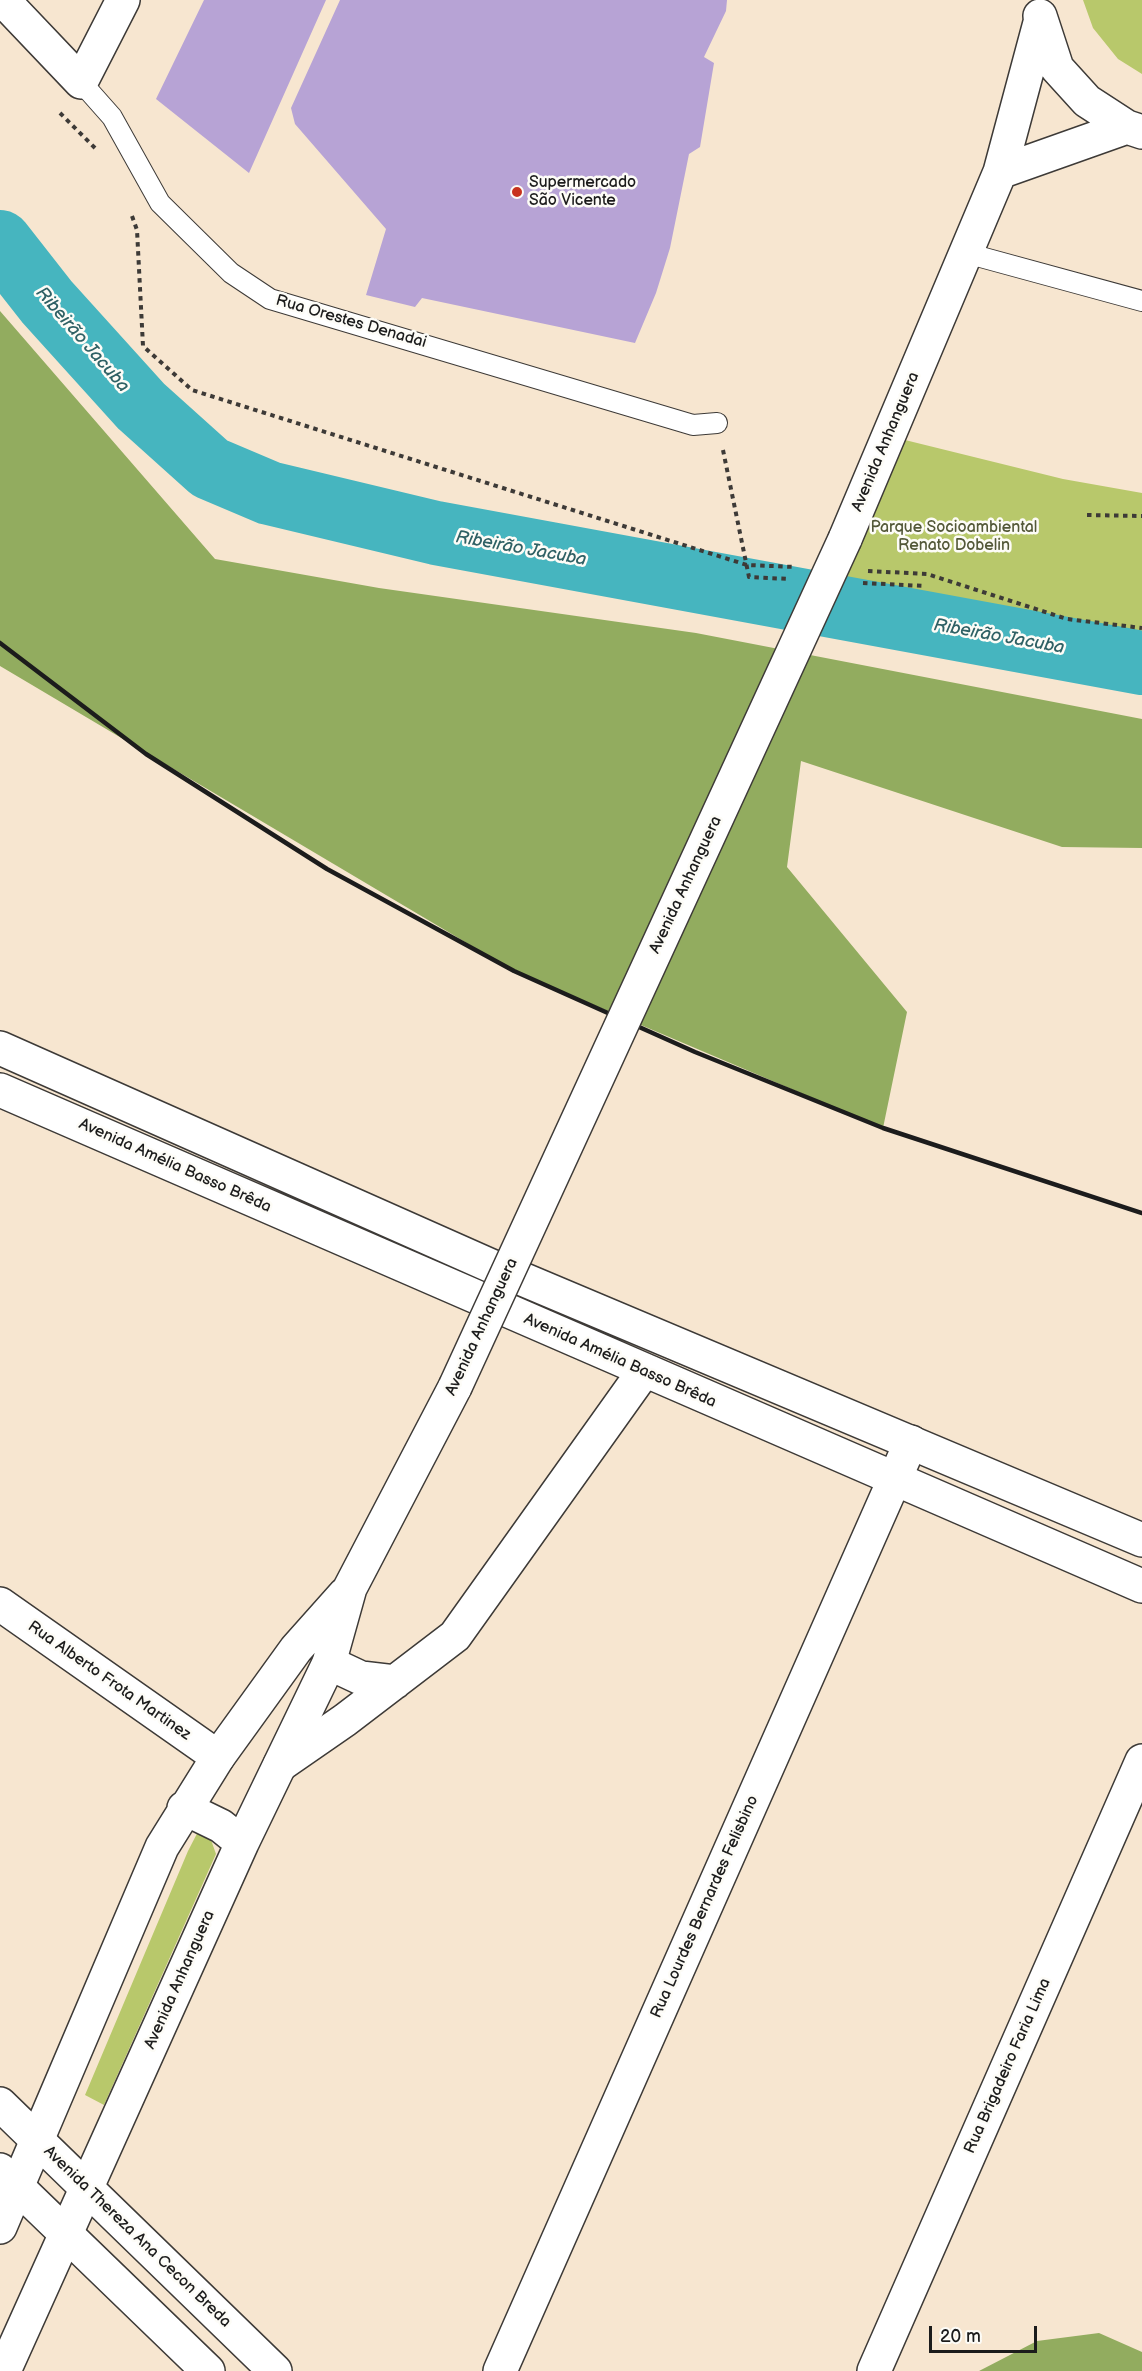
<!DOCTYPE html>
<html>
<head>
<meta charset="utf-8">
<style>
  body { margin:0 }
  #map { position:relative; width:1142px; height:2371px; overflow:hidden; background:#f7e6d0; font-family:"Balsamiq Sans",sans-serif }
  canvas { display:block }
  .scale { position:absolute; left:929px; top:2326px; width:108px; height:27px; box-sizing:border-box; border:3px solid #1c1c1c; border-top:0; padding-left:8px; font-size:18px; line-height:21px; white-space:nowrap; color:#1c1c1c; -webkit-text-stroke:4px #fdfcf7; paint-order:stroke }
</style>
</head>
<body>
<div id="map">
<canvas width="1142" height="2371"></canvas>
<div class="scale">20 m</div>
</div>
<script>
const ctx = document.querySelector('canvas').getContext('2d');
ctx.lineJoin = 'round';
function fillPath(path, color) {
  ctx.fillStyle = color;
  ctx.fill(path, 'evenodd');
}
function shape(rows) {
  const path = new Path2D();
  for (const r of rows) {
    path.moveTo(r[0], r[1]);
    for (let i = 2; i < r.length; i += 2) path.lineTo(r[i], r[i + 1]);
  }
  return path;
}
function stroke(path, color, width, dash) {
  ctx.strokeStyle = color;
  ctx.lineWidth = width;
  ctx.lineCap = dash ? 'butt' : 'round';
  ctx.setLineDash(dash || []);
  ctx.stroke(path);
}
function drawText(font, color, halo, rows, align = 'center') {
  ctx.font = font + ' "Balsamiq Sans",sans-serif';
  ctx.lineWidth = 5;
  ctx.setLineDash([]);
  ctx.textBaseline = 'middle';
  ctx.strokeStyle = halo;
  ctx.fillStyle = color;
  for (const [text, x, y, turn = 0] of rows) {
    ctx.save();
    ctx.translate(x, y);
    ctx.rotate((+turn || 0) * Math.PI / 180);
    ctx.textAlign = isNaN(turn) ? turn : align;
    if (halo) ctx.strokeText(text, 0, 0);
    ctx.fillText(text, 0, 0);
    ctx.restore();
  }
}
fillPath(shape([
  [1083,0,1142,0,1142,74,1118,59,1093,28],
  [905,440,1063,479,1142,493,1142,657,837,597],
  [204,1820,216,1854,104,2105,85,2095,188,1851]
]), '#b8c86b');
fillPath(shape([
  [0,311,215,559,379,588,696,633,1142,719,1142,848,1062,847,801,761,787,867,907,1012,883,1128,514,971,0,666],
  [1099,2333,1142,2352,1142,2371,979,2371,1037,2341]
]), '#92ac5f');
stroke(shape([
  [0,242,47,302,141,406,210,468,269,493,436,533,1142,663]
]), '#46b5bf', 64);
fillPath(shape([
  [204,0,326,0,249,173,156,99],
  [340,0,727,0,726,11,704,57,714,63,700,147,689,154,670,248,656,293,635,343,422,298,415,307,366,295,386,229,295,124,291,108]
]), '#b7a3d5');
const service = shape([
  [81,82,112,117,160,203,231,273,270,299,693,425,717,423],
  [966,253,1142,301]
]);
const minor = shape([
  [3,0,81,82,123,0],
  [0,1604,218,1757],
  [500,2371,911,1442],
  [874,2371,1142,1761]
]);
const tertiary = shape([
  [0,1048,489,1265,1142,1540],
  [0,1090,1142,1586],
  [329,1663,361,1678,395,1682],
  [280,1765,345,1720,455,1636,644,1371]
]);
const secondary = shape([
  [0,2104,275,2371],
  [0,2170,208,2371]
]);
const primary = shape([
  [1040,16,1057,68,1087,101,1127,127,1142,132],
  [1000,172,1127,127],
  [845,539,1000,172,1041,19],
  [184,1808,221,1826,242,1843],
  [0,2227,162,1847,218,1757,296,1649,345,1594],
  [4,2371,242,1843,329,1663,350,1588,455,1387]
]);
stroke(service, '#3d3a37', 22);
stroke(minor, '#3d3a37', 36);
stroke(tertiary, '#3d3a37', 36);
stroke(secondary, '#3d3a37', 36);
stroke(primary, '#3d3a37', 36);
stroke(shape([
  [60,113,95,148],
  [132,216,137,230,143,346,192,390,747,565,795,567],
  [723,450,749,577,789,579],
  [1087,515,1142,516],
  [868,571,927,574,1067,619,1142,628],
  [863,583,925,586]
]), '#3d3a37', 4, [4.5, 4.5]);
stroke(service, '#fff', 20);
stroke(minor, '#fff', 33);
stroke(tertiary, '#fff', 33);
stroke(secondary, '#fff', 33);
stroke(primary, '#fff', 33);
stroke(shape([
  [0,643,146,754,327,869,514,971,695,1052,883,1128,1142,1213]
]), '#1c1c1c', 4.5);
const primaryBridge = shape([
  [455,1387,845,539]
]);
stroke(primaryBridge, '#3d3a37', 36, []);
stroke(primaryBridge, '#fff', 33);
for (const [x, y, r, color] of [
  [517,192,6,"#c8321e"]
]) {
  const dot = new Path2D();
  dot.arc(x, y, r, 0, 2 * Math.PI);
  ctx.fillStyle = color;
  ctx.fill(dot);
  stroke(dot, '#fdfcf7', 2);
}
drawText('16px', '#1c1c1c', '#fdfcf7', [
  ["Supermercado",529,183],
  ["São Vicente",529,201]
], 'left');
drawText('16px', '#1c1c1c', '#fdfcf7', [
  ["Rua Orestes Denadai",351,322,16],
  ["Avenida Anhanguera",886,442,-67],
  ["Avenida Anhanguera",686,885,-65],
  ["Avenida Amélia Basso Brêda",175,1166,24],
  ["Avenida Anhanguera",482,1327,-65],
  ["Avenida Amélia Basso Brêda",620,1361,24],
  ["Rua Alberto Frota Martinez",109,1681,35],
  ["Rua Lourdes Bernardes Felisbino",705,1907,-66],
  ["Avenida Anhanguera",180,1980,-66],
  ["Rua Brigadeiro Faria Lima",1008,2066,-66],
  ["Avenida Thereza Ana Cecon Breda",137,2237,44]
]);
drawText('16px', '#535838', '#fdfcf7', [
  ["Parque Socioambiental",954,528],
  ["Renato Dobelin",954,546]
]);
drawText('italic 18px', '#2f6165', '#fdfcf7', [
  ["Ribeirão Jacuba",82,340,49],
  ["Ribeirão Jacuba",521,549,10],
  ["Ribeirão Jacuba",999,637,10]
]);
</script>
</body>
</html>
